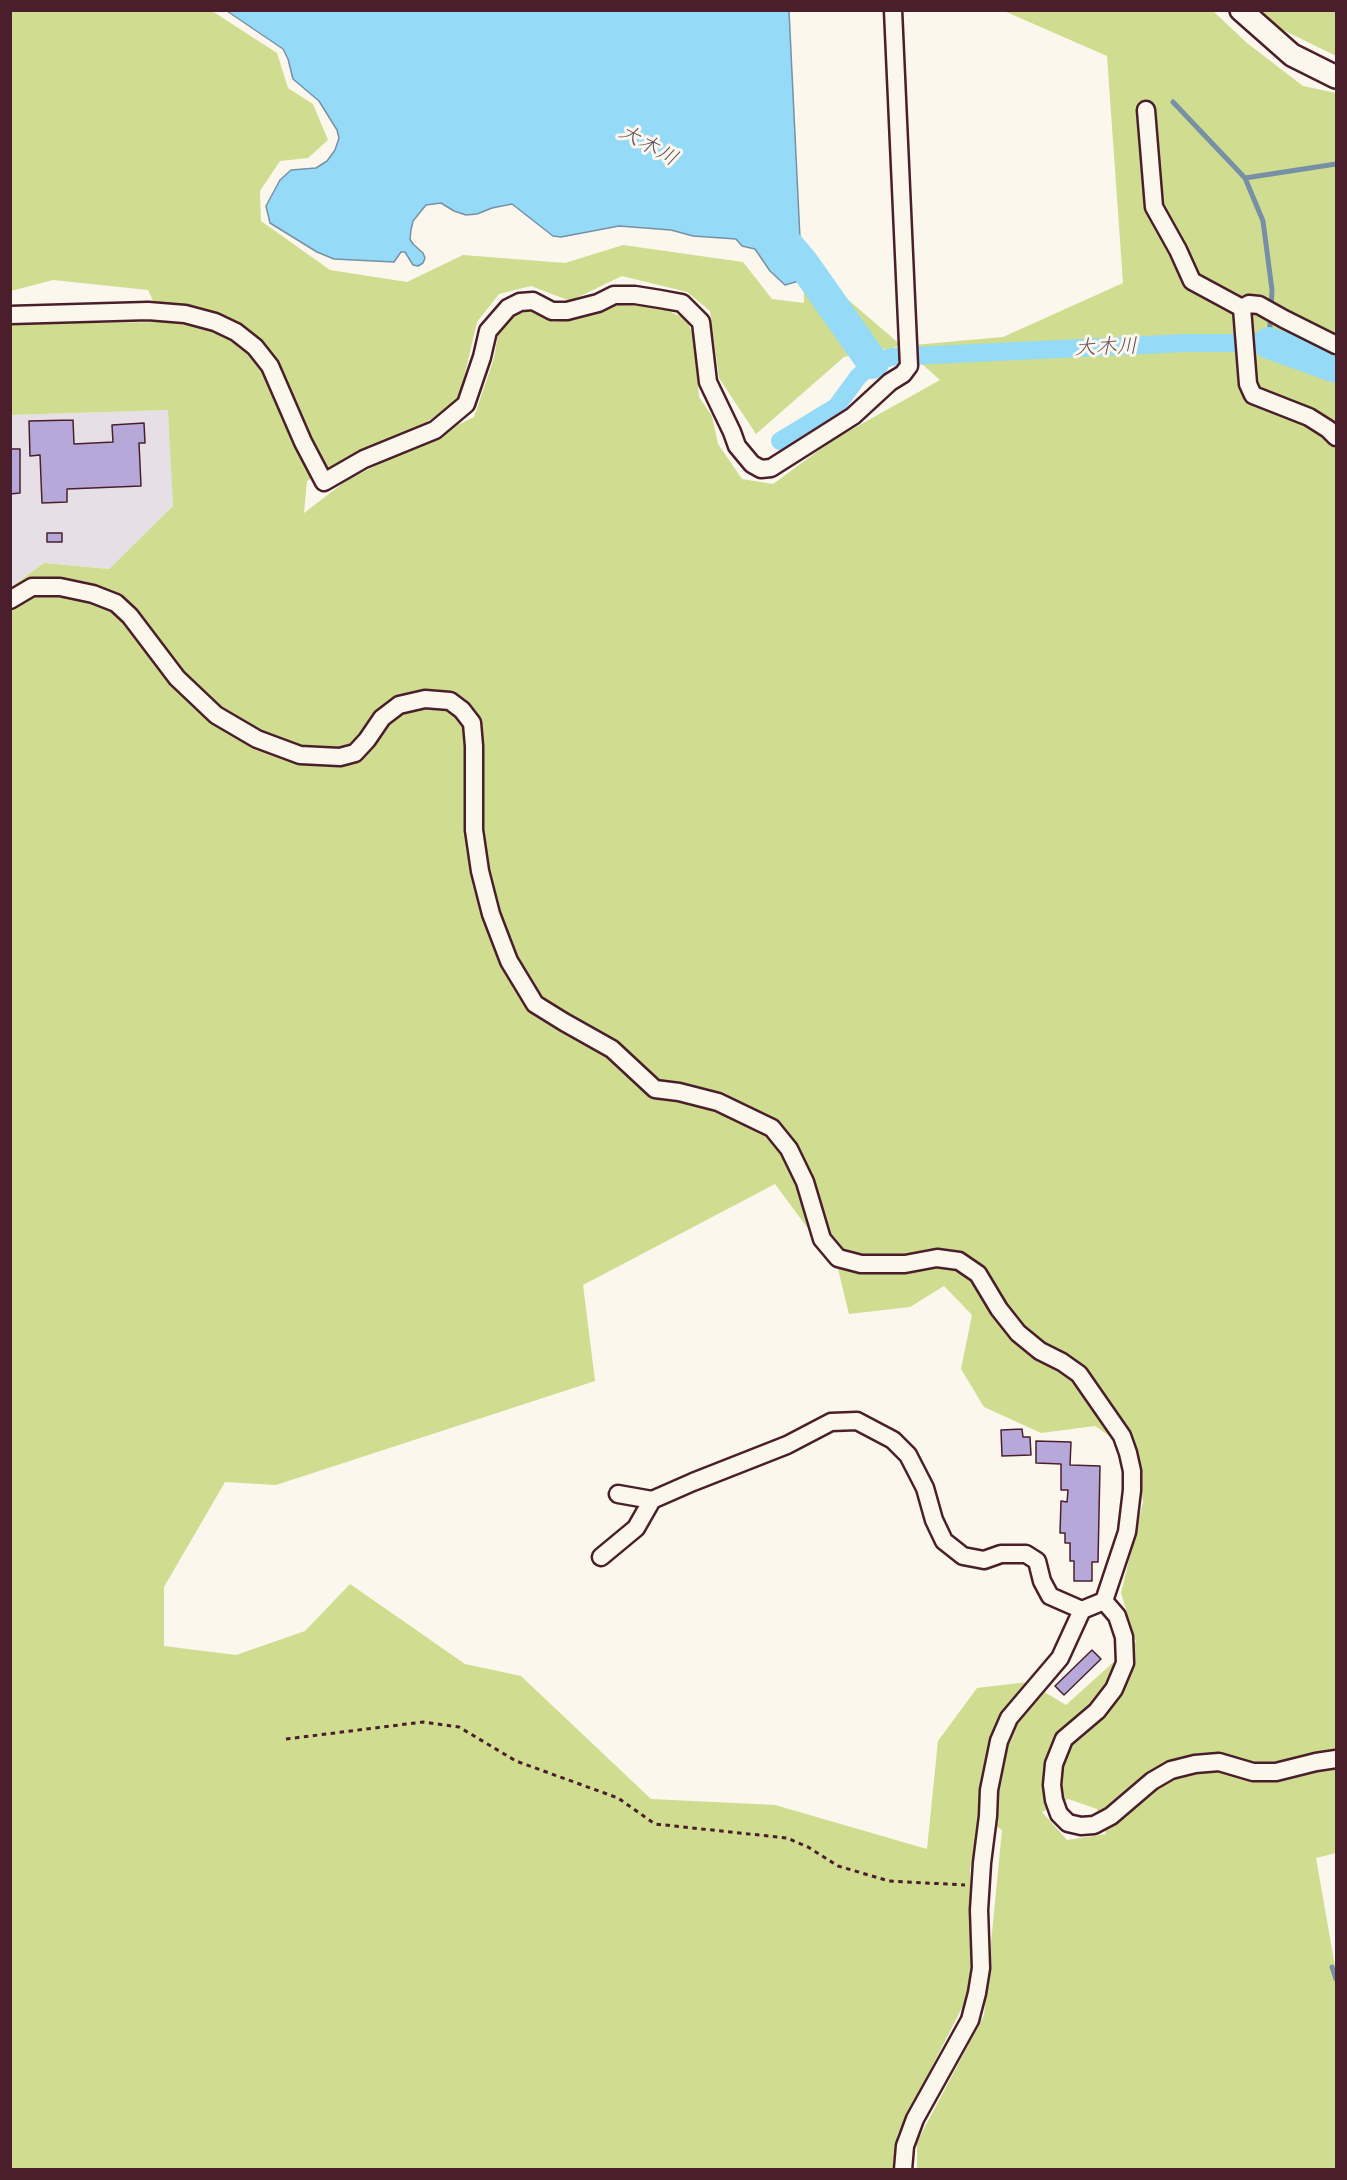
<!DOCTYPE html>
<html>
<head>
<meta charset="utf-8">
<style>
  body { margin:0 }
  #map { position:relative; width:1347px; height:2180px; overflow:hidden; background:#fbf7ec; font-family:Sriracha,sans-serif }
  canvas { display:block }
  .frame { position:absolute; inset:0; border:12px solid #4a1f2b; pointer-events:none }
</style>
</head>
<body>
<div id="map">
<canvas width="1347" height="2180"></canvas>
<div class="frame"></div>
</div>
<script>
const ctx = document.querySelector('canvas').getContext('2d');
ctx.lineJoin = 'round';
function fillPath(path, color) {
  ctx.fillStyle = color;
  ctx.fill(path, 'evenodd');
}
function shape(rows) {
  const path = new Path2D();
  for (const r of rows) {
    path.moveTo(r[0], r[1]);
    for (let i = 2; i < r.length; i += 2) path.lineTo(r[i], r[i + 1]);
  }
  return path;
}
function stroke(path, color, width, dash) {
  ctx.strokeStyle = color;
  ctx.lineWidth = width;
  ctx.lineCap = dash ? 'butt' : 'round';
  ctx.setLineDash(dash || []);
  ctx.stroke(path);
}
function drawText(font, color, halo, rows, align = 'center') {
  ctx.font = font + ' Sriracha,"Klee One",sans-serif';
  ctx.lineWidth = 6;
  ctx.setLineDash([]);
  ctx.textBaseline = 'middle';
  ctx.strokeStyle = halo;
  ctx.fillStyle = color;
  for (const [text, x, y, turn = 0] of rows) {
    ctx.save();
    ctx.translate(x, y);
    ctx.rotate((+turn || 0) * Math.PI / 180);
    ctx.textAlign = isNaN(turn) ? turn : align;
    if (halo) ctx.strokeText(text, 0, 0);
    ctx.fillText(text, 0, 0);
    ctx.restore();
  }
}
fillPath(shape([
  [169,410,173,506,109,569,44,563,11,587,10,415]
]), '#e6dfe6');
fillPath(shape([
  [10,11,212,11,277,53,288,88,313,104,328,140,308,158,280,161,260,191,261,221,330,270,407,282,463,255,565,263,623,245,743,262,772,299,804,303,803,261,902,346,1003,337,1123,283,1107,56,1004,11,1213,11,1247,43,1303,86,1336,93,1336,1853,1316,1858,1336,1972,1336,2169,917,2169,917,2142,984,2015,1002,1830,982,1818,970,1869,973,1953,968,1996,897,2135,898,2169,11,2169,11,587,44,563,109,569,173,506,168,410,11,415,11,324,163,322,148,290,53,280,11,291],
  [622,276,687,292,710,311,719,378,756,434,844,357,902,346,940,380,833,440,773,484,742,479,718,444,712,416,699,397,694,339,687,319,659,307,617,305,579,319,553,322,530,310,514,315,498,335,494,358,474,417,347,480,304,513,307,481,350,456,423,425,459,399,477,322,499,294,531,286,570,301],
  [775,1184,838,1269,849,1314,910,1307,944,1286,972,1315,961,1369,984,1407,1041,1433,1095,1426,1136,1454,1143,1502,1121,1593,1136,1642,1066,1705,1028,1682,977,1688,938,1741,927,1849,775,1805,651,1799,521,1676,465,1664,350,1584,305,1631,236,1655,164,1646,164,1587,225,1482,276,1485,595,1381,583,1285],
  [1068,1799,1097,1809,1106,1834,1067,1840,1042,1812],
  [1262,11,1336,11,1336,56,1277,27]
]), '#d0dc90');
const water = shape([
  [227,11,789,11,802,280,785,285,770,271,755,249,742,246,736,239,693,236,671,230,619,226,561,237,553,236,512,204,492,208,477,214,466,215,454,211,441,203,426,205,413,221,411,230,410,239,413,244,423,253,425,258,423,263,418,266,413,265,405,252,401,252,394,262,334,259,317,252,270,223,266,206,280,180,291,170,316,168,327,161,335,150,339,138,337,130,319,101,293,79,288,59,283,49,227,11]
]);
fillPath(water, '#95dbf7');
stroke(water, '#7790a5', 1.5);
stroke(shape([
  [1173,102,1245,178,1263,221,1272,290,1269,343],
  [1245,178,1336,164],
  [1332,1967,1336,1979]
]), '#7790a5', 5);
stroke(shape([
  [780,441,836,407,858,377,873,363,891,357,1186,343,1269,343]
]), '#95dbf7', 18);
stroke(shape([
  [774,229,802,262,873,363],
  [1269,343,1336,367]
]), '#95dbf7', 32);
const building = shape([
  [73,420,74,444,113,442,112,425,144,423,145,443,139,443,141,486,67,489,67,502,42,503,40,455,30,456,29,421,73,420],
  [10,449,20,449,20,493,10,494,10,449],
  [47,533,62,533,62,542,47,542,47,533],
  [1022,1429,1023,1437,1030,1437,1031,1455,1002,1456,1001,1430,1022,1429],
  [1036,1441,1071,1442,1070,1465,1100,1466,1098,1562,1092,1562,1092,1581,1074,1581,1074,1561,1070,1561,1070,1543,1065,1543,1065,1533,1060,1533,1061,1501,1067,1502,1068,1490,1061,1490,1061,1464,1036,1463,1036,1441],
  [1092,1650,1101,1659,1064,1695,1055,1686,1092,1650]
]);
fillPath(building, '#b6a8d9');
stroke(building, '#4a1f2b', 1.5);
const minor = shape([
  [1146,110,1154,207,1178,250,1192,281,1242,308],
  [10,315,148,311,185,314,215,322,236,332,255,347,270,366,303,442,324,482,364,459,435,430,466,404,482,357,488,331,508,308,520,302,533,301,552,311,567,311,598,303,614,295,635,295,660,299,682,303,701,322,708,382,732,432,737,446,752,464,761,469,771,468,853,416,890,382,903,374,909,366,893,10],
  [1336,345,1284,319,1259,305,1249,304,1242,308,1248,384,1253,395,1309,417,1328,429,1336,437],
  [10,600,32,587,60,587,93,594,116,603,130,616,177,678,216,715,257,739,300,755,340,757,355,753,367,740,382,718,399,705,425,699,450,701,462,710,472,723,474,746,474,830,480,871,491,914,509,961,535,1004,564,1022,612,1049,655,1089,679,1092,718,1102,772,1128,789,1149,805,1182,822,1239,838,1258,861,1264,905,1264,937,1258,959,1261,978,1274,999,1309,1018,1333,1040,1351,1062,1362,1079,1374,1122,1436,1128,1453,1132,1471,1132,1490,1127,1532,1104,1601,1082,1610,1060,1658,1009,1718,999,1741,989,1790,988,1816,982,1863,979,1910,981,1968,977,1993,970,2020,915,2119,905,2146,903,2170],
  [618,1494,652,1500],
  [601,1557,636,1528,652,1500,693,1482,787,1445,831,1422,857,1421,893,1440,908,1455,925,1488,934,1520,944,1541,963,1556,984,1560,1001,1554,1026,1554,1037,1561,1042,1581,1050,1596,1082,1610],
  [1104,1601,1117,1616,1124,1637,1125,1663,1114,1689,1097,1711,1064,1739,1054,1764,1052,1785,1054,1800,1059,1814,1068,1823,1081,1826,1094,1825,1111,1816,1152,1781,1171,1770,1195,1764,1219,1762,1253,1772,1276,1772,1316,1762,1336,1759]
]);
const major = shape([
  [1241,10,1292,55,1336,77]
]);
stroke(minor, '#4a1f2b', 21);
stroke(major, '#4a1f2b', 26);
stroke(shape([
  [286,1739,423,1722,459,1727,516,1761,618,1798,655,1824,787,1838,808,1847,838,1866,889,1881,965,1885]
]), '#4a1f2b', 3, [4.5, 4.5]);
stroke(minor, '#fbf7ec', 16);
stroke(major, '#fbf7ec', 21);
drawText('italic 21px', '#5d4e5e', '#fbf7ec', [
  ["大木川",648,146,29],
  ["大木川",1106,348,-2]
]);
</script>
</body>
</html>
